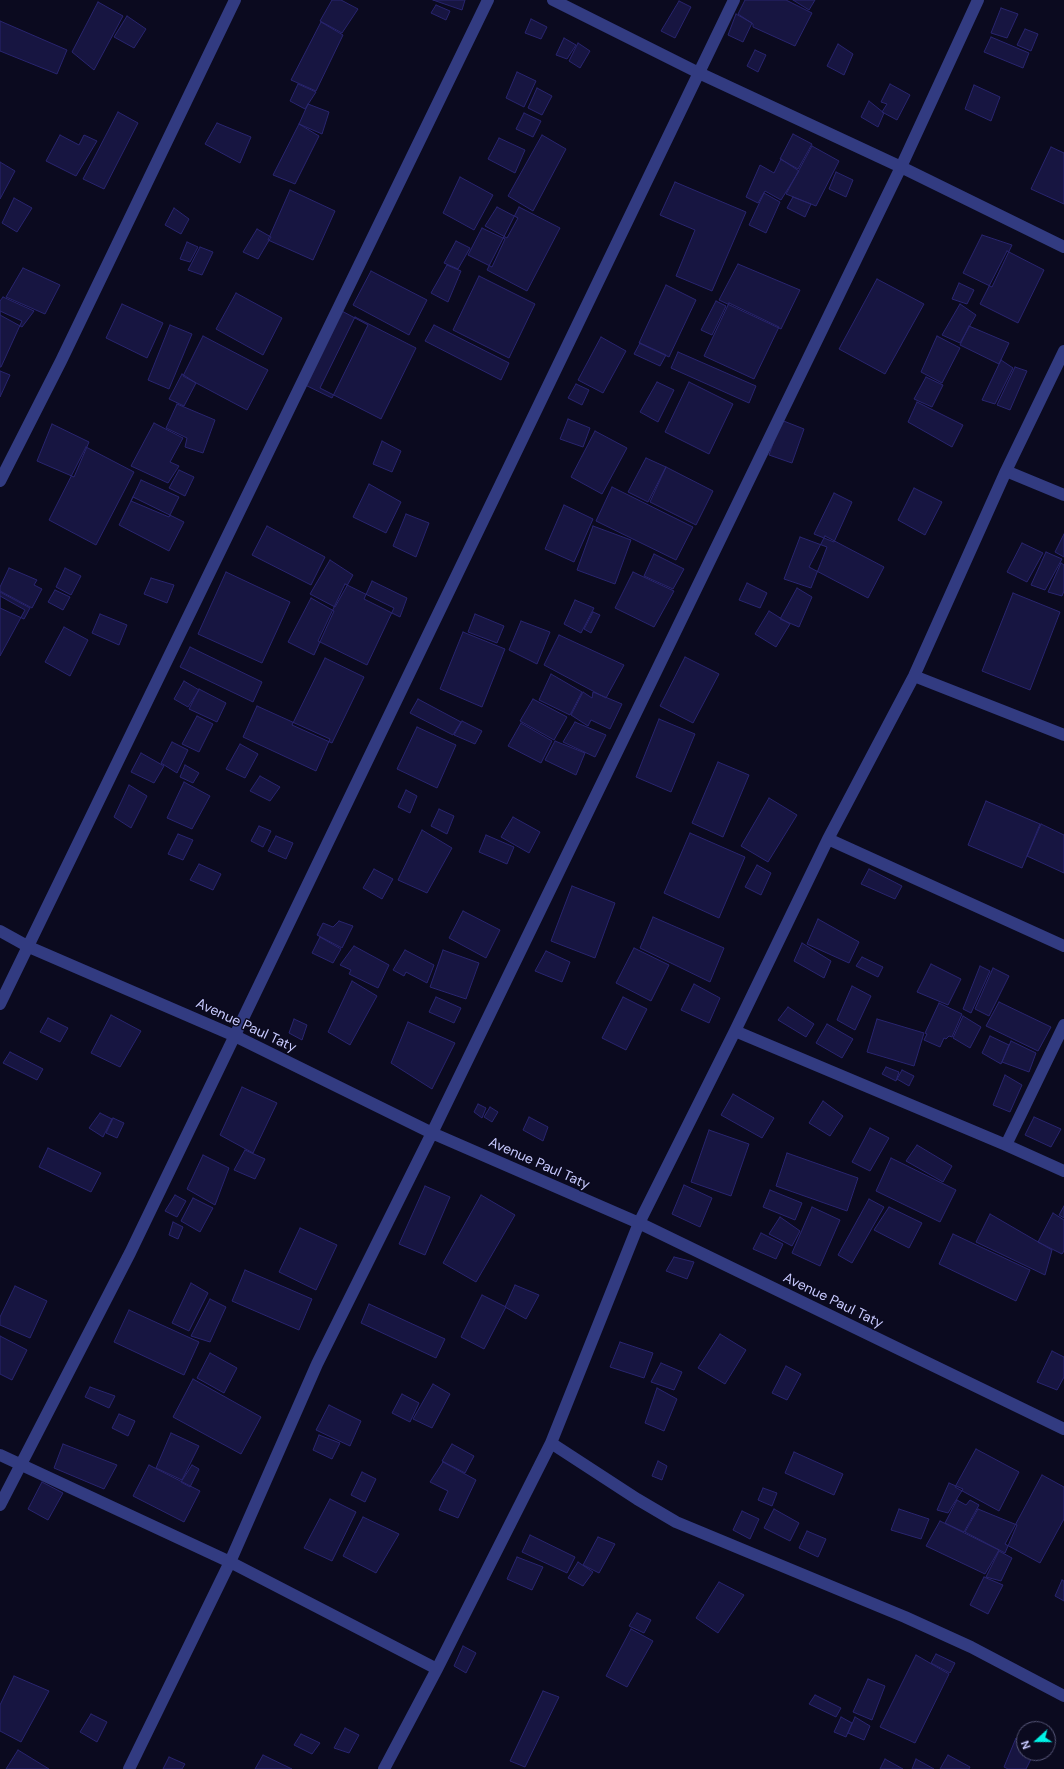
<!DOCTYPE html>
<html>
<head>
<meta charset="utf-8">
<style>
  body { margin:0 }
  #map { position:relative; width:1064px; height:1769px; overflow:hidden; background:#0b0a1f; font-family:"DM Sans",sans-serif }
  canvas { display:block }
  .north { position:absolute; left:1016px; top:1721px; width:40px; height:40px; box-sizing:border-box; background:#0b0a1f; border:1px solid #575779; border-radius:50%; rotate:249deg; font-size:11px; font-weight:700; line-height:16px; text-align:center; color:#c8caff }
  .north::after { content:''; display:block; margin:auto; width:14px; height:18px; background:#00f3e7; clip-path:polygon(50% 0,100% 100%,50% 72%,0 100%) }
</style>
</head>
<body>
<div id="map">
<canvas width="1064" height="1769"></canvas>
<div class="north">N</div>
</div>
<script>
const ctx = document.querySelector('canvas').getContext('2d');
ctx.lineJoin = 'round';
function fillPath(path, color) {
  ctx.fillStyle = color;
  ctx.fill(path, 'evenodd');
}
function shape(rows) {
  const path = new Path2D();
  for (const r of rows) {
    path.moveTo(r[0], r[1]);
    for (let i = 2; i < r.length; i += 2) path.lineTo(r[i], r[i + 1]);
  }
  return path;
}
function stroke(path, color, width, dash) {
  ctx.strokeStyle = color;
  ctx.lineWidth = width;
  ctx.lineCap = dash ? 'butt' : 'round';
  ctx.setLineDash(dash || []);
  ctx.stroke(path);
}
function drawText(font, color, halo, rows, align = 'center') {
  ctx.font = font + ' "DM Sans",sans-serif';
  ctx.lineWidth = 3;
  ctx.setLineDash([]);
  ctx.textBaseline = 'middle';
  ctx.strokeStyle = halo;
  ctx.fillStyle = color;
  for (const [text, x, y, turn = 0] of rows) {
    ctx.save();
    ctx.translate(x, y);
    ctx.rotate((+turn || 0) * Math.PI / 180);
    ctx.textAlign = isNaN(turn) ? turn : align;
    if (halo) ctx.strokeText(text, 0, 0);
    ctx.fillText(text, 0, 0);
    ctx.restore();
  }
}
const building = shape([
  [332,0,341,0,358,9,342,33,320,21,332,0],
  [433,0,465,0,462,10,433,0],
  [745,0,786,0,812,13,795,46,753,27,753,24,738,14,745,0],
  [793,0,815,0,809,10,793,0],
  [679,1,691,7,675,38,661,31,679,1],
  [98,2,123,16,94,70,72,52,98,2],
  [436,5,450,11,446,20,431,13,436,5],
  [1001,8,1018,14,1007,38,991,33,1001,8],
  [736,14,752,23,743,42,728,35,736,14],
  [127,16,146,29,134,48,114,37,127,16],
  [531,19,547,27,541,39,525,33,531,19],
  [0,21,67,50,57,74,0,51,0,21],
  [321,22,343,35,316,91,291,80,321,22],
  [1025,29,1038,34,1031,51,1017,45,1025,29],
  [991,37,1029,53,1023,68,984,52,991,37],
  [564,38,576,45,567,59,556,55,564,38],
  [578,43,590,51,580,68,569,61,578,43],
  [838,44,853,54,844,75,827,66,838,44],
  [755,50,766,55,758,72,747,66,755,50],
  [517,72,536,81,524,107,506,98,517,72],
  [298,84,316,92,305,109,290,101,298,84],
  [890,84,910,95,897,120,882,112,887,104,881,102,890,84],
  [974,85,1000,97,991,121,965,109,974,85],
  [537,88,552,96,542,115,528,108,537,88],
  [869,101,884,113,878,127,861,117,869,101],
  [308,104,329,112,322,134,299,124,308,104],
  [118,112,138,123,104,189,83,179,118,112],
  [524,113,541,121,533,137,516,129,524,113],
  [217,123,251,137,240,163,205,144,217,123],
  [299,124,319,136,295,184,273,175,299,124],
  [793,134,812,144,798,169,780,159,793,134],
  [60,135,79,145,84,135,97,141,76,176,46,161,60,135],
  [542,135,566,149,533,211,508,196,542,135],
  [499,138,525,150,515,173,488,159,499,138],
  [812,146,839,161,816,206,786,194,812,146],
  [1051,147,1064,153,1064,204,1031,189,1051,147],
  [781,159,799,171,781,200,765,191,758,203,746,197,760,165,774,173,781,159],
  [0,162,15,171,0,199,0,162],
  [836,172,853,180,846,197,829,189,836,172],
  [460,177,493,195,474,230,443,213,460,177],
  [675,182,746,212,712,291,676,276,695,230,660,215,675,182],
  [290,190,335,211,313,260,268,240,290,190],
  [764,193,780,202,766,233,749,225,764,193],
  [793,197,811,204,805,217,787,208,793,197],
  [14,198,32,208,17,232,2,223,14,198],
  [497,207,518,218,507,238,485,226,497,207],
  [519,207,560,228,527,291,487,270,519,207],
  [174,208,189,219,181,234,165,225,174,208],
  [482,228,505,239,492,267,468,255,482,228],
  [257,229,271,237,258,259,243,252,257,229],
  [982,235,1012,245,992,287,963,273,982,235],
  [456,241,470,248,458,269,444,263,456,241],
  [187,242,198,247,190,262,180,259,187,242],
  [200,247,213,252,202,275,188,270,200,247],
  [1007,251,1044,270,1018,323,980,304,1007,251],
  [738,264,800,290,781,329,719,300,738,264],
  [447,265,461,271,448,302,431,293,447,265],
  [23,268,60,285,45,314,6,297,23,268],
  [371,271,427,300,409,335,353,305,371,271],
  [479,276,535,304,509,358,453,330,479,276],
  [877,279,924,304,885,374,839,349,877,279],
  [959,283,974,290,967,304,952,299,959,283],
  [666,285,696,300,669,357,639,343,666,285],
  [236,293,282,318,263,355,216,329,236,293],
  [3,297,34,311,22,327,0,315,0,301,3,297],
  [716,301,726,306,712,335,701,330,716,301],
  [729,303,779,327,754,379,704,356,729,303],
  [122,304,163,323,147,358,106,338,122,304],
  [960,304,976,315,960,343,942,335,960,304],
  [340,310,368,325,332,398,301,383,340,310],
  [0,311,22,321,1,367,0,367,0,311],
  [355,317,416,348,381,419,320,388,355,317],
  [170,325,192,334,169,389,148,380,170,325],
  [434,325,509,363,501,380,425,341,434,325],
  [969,326,1009,343,999,364,960,345,969,326],
  [203,336,268,370,247,410,183,376,203,336],
  [937,336,960,348,942,383,921,372,937,336],
  [601,337,626,351,603,393,578,380,601,337],
  [640,343,666,355,660,366,634,354,640,343],
  [678,352,756,386,749,403,671,368,678,352],
  [1001,360,1013,368,995,404,982,400,1001,360],
  [1015,367,1027,371,1010,410,997,405,1015,367],
  [0,371,10,375,0,397,0,371],
  [182,374,196,383,184,406,169,399,182,374],
  [926,377,943,385,932,407,914,399,926,377],
  [657,382,674,390,658,422,640,412,657,382],
  [689,382,733,404,709,454,665,432,689,382],
  [576,384,589,390,582,405,568,398,576,384],
  [917,402,963,425,952,447,908,422,917,402],
  [177,404,215,420,203,453,185,447,187,438,166,428,177,404],
  [568,419,590,428,583,447,560,439,568,419],
  [781,420,804,429,792,463,769,455,781,420],
  [154,423,183,438,170,462,179,466,168,483,131,466,154,423],
  [52,424,89,442,74,477,37,461,52,424],
  [595,431,627,448,602,494,571,477,595,431],
  [382,441,401,451,392,472,373,464,382,441],
  [86,447,134,472,96,545,49,520,86,447],
  [646,458,666,467,648,502,628,492,646,458],
  [666,467,713,491,696,525,650,502,666,467],
  [179,470,194,477,185,496,169,488,179,470],
  [141,480,179,497,169,517,131,501,141,480],
  [369,484,401,502,386,533,353,517,369,484],
  [612,487,693,527,676,560,596,521,612,487],
  [914,488,942,502,925,535,898,520,914,488],
  [834,493,852,502,834,542,814,534,834,493],
  [133,497,184,522,169,551,119,525,133,497],
  [564,505,593,519,574,562,545,549,564,505],
  [406,514,429,523,416,557,393,546,406,514],
  [267,526,325,557,311,585,252,555,267,526],
  [593,526,631,540,615,584,577,570,593,526],
  [1064,534,1064,557,1055,552,1064,534],
  [825,536,884,567,868,598,809,567,825,536],
  [800,537,827,547,811,588,784,579,800,537],
  [1022,543,1043,553,1027,582,1007,572,1022,543],
  [1046,552,1062,559,1045,590,1031,585,1046,552],
  [654,554,684,569,673,589,644,576,654,554],
  [330,560,353,575,335,607,310,594,330,560],
  [1061,563,1064,565,1064,591,1062,596,1048,592,1061,563],
  [9,568,37,580,34,585,42,589,32,608,0,591,0,587,9,568],
  [65,568,81,576,71,595,56,587,65,568],
  [226,572,290,602,262,663,198,634,226,572],
  [633,572,674,591,654,627,615,608,633,572],
  [151,578,174,585,167,603,144,594,151,578],
  [372,581,407,598,400,617,364,599,372,581],
  [747,583,767,593,760,608,739,600,747,583],
  [345,584,394,608,367,665,318,641,345,584],
  [797,588,812,597,799,627,780,619,797,588],
  [55,590,70,597,63,610,48,602,55,590],
  [0,592,30,608,24,619,0,608,0,592],
  [1013,593,1060,612,1030,690,982,671,1013,593],
  [0,596,25,610,0,656,0,596],
  [311,598,334,611,314,655,288,642,311,598],
  [575,600,594,608,581,633,564,624,575,600],
  [769,611,790,624,776,647,755,634,769,611],
  [593,612,600,615,591,633,584,629,593,612],
  [100,614,127,625,119,645,92,633,100,614],
  [475,614,504,626,497,643,468,632,475,614],
  [521,621,550,632,537,664,509,650,521,621],
  [64,627,88,640,70,676,45,662,64,627],
  [463,632,505,649,482,707,440,689,463,632],
  [559,635,624,665,606,698,544,665,559,635],
  [190,647,262,682,253,702,180,667,190,647],
  [685,657,719,674,693,723,660,706,685,657],
  [325,658,364,677,332,743,292,725,325,658],
  [551,674,582,692,570,715,539,700,551,674],
  [184,681,199,690,188,707,174,699,184,681],
  [199,689,226,703,217,722,189,709,199,689],
  [583,692,592,698,593,692,622,704,610,729,591,720,588,726,571,715,583,692],
  [418,699,461,722,453,735,410,713,418,699],
  [533,699,567,717,554,740,520,721,533,699],
  [257,706,330,739,316,771,243,737,257,706],
  [197,716,213,724,199,752,182,744,197,716],
  [659,719,695,734,671,792,636,777,659,719],
  [462,721,482,731,475,744,454,735,462,721],
  [575,722,606,735,595,757,563,742,575,722],
  [521,723,552,741,541,763,508,746,521,723],
  [417,727,456,745,437,788,397,769,417,727],
  [555,741,585,753,576,775,545,760,555,741],
  [172,742,188,750,177,773,161,763,172,742],
  [240,744,258,754,245,778,226,769,240,744],
  [141,753,164,766,154,783,131,772,141,753],
  [718,762,749,775,723,837,692,823,718,762],
  [185,765,199,773,193,783,180,777,185,765],
  [260,776,280,787,270,801,250,791,260,776],
  [184,782,210,796,192,829,167,818,184,782],
  [129,785,147,796,131,828,114,817,129,785],
  [406,790,417,796,410,813,398,807,406,790],
  [769,798,797,815,768,862,741,846,769,798],
  [986,801,1040,824,1022,868,968,845,986,801],
  [439,809,454,816,447,834,431,826,439,809],
  [513,817,540,832,529,853,501,837,513,817],
  [1041,824,1064,835,1064,873,1027,856,1041,824],
  [259,826,271,831,263,847,251,841,259,826],
  [422,830,452,848,427,893,398,880,422,830],
  [690,833,745,857,719,918,664,893,690,833],
  [178,834,193,840,183,860,168,854,178,834],
  [486,835,514,847,507,864,479,852,486,835],
  [276,836,293,843,286,859,268,851,276,836],
  [199,864,221,874,213,890,190,880,199,864],
  [757,865,771,873,761,895,745,887,757,865],
  [374,869,393,879,382,899,363,888,374,869],
  [869,869,902,886,895,899,861,884,869,869],
  [572,886,615,903,595,958,551,941,572,886],
  [463,911,500,930,486,958,449,938,463,911],
  [653,917,724,948,710,982,640,948,653,917],
  [818,919,859,942,849,963,807,944,818,919],
  [339,921,353,926,342,948,317,935,323,923,333,927,339,921],
  [320,937,341,949,333,963,312,953,320,937],
  [802,943,831,961,824,978,794,961,802,943],
  [354,946,389,965,378,988,349,974,351,970,340,965,354,946],
  [634,948,669,965,651,1001,616,983,634,948],
  [405,950,434,965,427,983,406,972,404,976,393,970,405,950],
  [443,950,479,963,466,999,430,987,443,950],
  [546,951,570,962,562,982,535,971,546,951],
  [862,957,883,967,878,977,856,966,862,957],
  [931,964,961,979,948,1005,917,992,931,964],
  [980,966,990,971,971,1013,963,1009,980,966],
  [993,968,1009,976,989,1016,975,1009,993,968],
  [352,981,377,996,350,1045,328,1032,352,981],
  [694,984,720,998,709,1023,681,1010,694,984],
  [852,986,871,996,855,1030,837,1020,852,986],
  [436,997,461,1008,454,1023,429,1012,436,997],
  [623,997,647,1009,626,1050,602,1038,623,997],
  [999,1002,1051,1027,1038,1051,986,1026,999,1002],
  [939,1003,962,1014,952,1037,949,1036,946,1039,944,1038,940,1047,924,1040,927,1034,925,1033,939,1003],
  [788,1007,814,1024,806,1037,778,1020,788,1007],
  [111,1015,141,1031,120,1067,91,1053,111,1015],
  [963,1016,981,1027,970,1048,953,1038,963,1016],
  [48,1018,68,1028,60,1042,40,1032,48,1018],
  [294,1019,307,1025,302,1040,289,1033,294,1019],
  [877,1019,924,1033,914,1066,867,1052,877,1019],
  [408,1022,455,1043,432,1089,391,1063,408,1022],
  [827,1024,853,1039,842,1058,816,1043,827,1024],
  [990,1036,1009,1045,1001,1064,982,1053,990,1036],
  [1011,1041,1036,1053,1029,1072,1002,1062,1011,1041],
  [10,1052,43,1069,37,1080,3,1063,10,1052],
  [886,1067,899,1072,896,1081,882,1074,886,1067],
  [902,1070,914,1076,909,1086,897,1079,902,1070],
  [1005,1075,1022,1085,1010,1112,993,1105,1005,1075],
  [242,1087,277,1103,253,1153,220,1135,242,1087],
  [733,1094,774,1118,762,1138,721,1115,733,1094],
  [823,1101,843,1116,830,1136,809,1123,823,1101],
  [478,1104,486,1108,482,1118,474,1112,478,1104],
  [490,1107,498,1112,492,1122,484,1117,490,1107],
  [100,1113,112,1119,103,1137,89,1128,100,1113],
  [529,1117,548,1127,543,1141,523,1130,529,1117],
  [1034,1117,1061,1129,1051,1147,1025,1135,1034,1117],
  [113,1118,124,1123,117,1138,106,1133,113,1118],
  [870,1128,889,1138,870,1171,852,1162,870,1128],
  [709,1130,749,1144,731,1196,691,1182,709,1130],
  [917,1145,952,1166,943,1182,906,1161,917,1145],
  [48,1148,101,1173,91,1192,39,1167,48,1148],
  [245,1150,265,1159,255,1179,234,1170,245,1150],
  [787,1153,858,1178,847,1211,776,1186,787,1153],
  [203,1155,229,1168,215,1205,187,1189,203,1155],
  [891,1158,956,1190,940,1222,876,1191,891,1158],
  [684,1185,712,1198,700,1227,672,1214,684,1185],
  [425,1186,450,1197,425,1255,399,1244,425,1186],
  [770,1190,802,1203,795,1220,763,1207,770,1190],
  [175,1195,186,1201,177,1217,165,1211,175,1195],
  [481,1195,515,1215,476,1282,443,1263,481,1195],
  [193,1198,213,1208,200,1232,181,1221,193,1198],
  [869,1199,884,1207,852,1263,838,1255,869,1199],
  [1064,1206,1064,1218,1059,1215,1064,1206],
  [812,1207,840,1220,820,1266,792,1253,812,1207],
  [889,1207,922,1223,909,1248,874,1230,889,1207],
  [1053,1213,1064,1220,1064,1251,1062,1254,1038,1242,1053,1213],
  [990,1214,1052,1250,1045,1275,976,1242,990,1214],
  [780,1217,800,1231,792,1246,769,1234,780,1217],
  [173,1222,183,1227,178,1239,169,1235,173,1222],
  [300,1228,337,1245,316,1290,279,1272,300,1228],
  [761,1233,783,1244,776,1259,753,1249,761,1233],
  [953,1234,1030,1270,1016,1301,939,1264,953,1234],
  [674,1257,694,1262,687,1279,666,1271,674,1257],
  [245,1270,312,1299,299,1330,232,1301,245,1270],
  [191,1283,208,1293,189,1331,172,1323,191,1283],
  [515,1285,539,1295,526,1319,505,1307,515,1285],
  [15,1286,47,1301,30,1338,0,1325,0,1317,15,1286],
  [482,1295,506,1307,484,1349,461,1337,482,1295],
  [210,1299,226,1307,210,1342,191,1336,210,1299],
  [369,1304,445,1339,436,1358,361,1323,369,1304],
  [129,1310,199,1342,184,1375,114,1342,129,1310],
  [720,1334,746,1350,725,1384,698,1368,720,1334],
  [0,1336,27,1350,12,1380,0,1374,0,1336],
  [620,1342,653,1353,644,1378,610,1367,620,1342],
  [1052,1351,1064,1357,1064,1377,1057,1390,1037,1382,1052,1351],
  [210,1353,237,1368,224,1393,197,1378,210,1353],
  [661,1363,682,1372,674,1390,651,1382,661,1363],
  [786,1366,801,1374,787,1400,772,1393,786,1366],
  [193,1379,261,1417,241,1454,173,1417,193,1379],
  [433,1384,450,1394,432,1428,413,1419,433,1384],
  [90,1387,115,1396,109,1408,85,1397,90,1387],
  [657,1388,677,1399,664,1431,645,1423,657,1388],
  [402,1394,419,1403,410,1422,392,1413,402,1394],
  [329,1405,361,1421,350,1446,316,1430,329,1405],
  [119,1414,135,1421,128,1436,112,1428,119,1414],
  [171,1433,199,1446,182,1480,156,1468,171,1433],
  [319,1435,340,1443,332,1459,313,1450,319,1435],
  [63,1444,117,1465,104,1489,54,1468,63,1444],
  [452,1444,474,1456,465,1473,442,1461,452,1444],
  [976,1449,1019,1472,999,1511,955,1487,976,1449],
  [794,1452,843,1474,834,1495,785,1473,794,1452],
  [658,1461,667,1466,662,1480,652,1476,658,1461],
  [443,1462,476,1480,458,1518,439,1510,448,1491,430,1482,443,1462],
  [149,1465,200,1491,184,1522,133,1496,149,1465],
  [192,1465,199,1469,190,1487,181,1482,192,1465],
  [362,1472,376,1479,365,1502,351,1495,362,1472],
  [1042,1475,1064,1487,1064,1519,1040,1563,1005,1544,1042,1475],
  [42,1482,63,1493,48,1520,28,1509,42,1482],
  [949,1483,963,1489,948,1513,937,1510,949,1483],
  [763,1488,777,1493,772,1506,758,1500,763,1488],
  [330,1499,356,1512,332,1561,304,1548,330,1499],
  [957,1500,966,1505,970,1500,979,1505,964,1532,945,1523,957,1500],
  [774,1509,799,1523,790,1541,764,1528,774,1509],
  [899,1509,929,1519,921,1539,891,1530,899,1509],
  [978,1509,1017,1525,1005,1553,965,1532,978,1509],
  [742,1511,759,1519,750,1539,733,1530,742,1511],
  [363,1517,399,1534,376,1573,343,1556,363,1517],
  [940,1521,999,1550,985,1574,926,1546,940,1521],
  [807,1531,826,1539,818,1557,799,1548,807,1531],
  [530,1535,575,1557,567,1573,522,1552,530,1535],
  [598,1537,615,1544,599,1573,583,1565,598,1537],
  [999,1551,1012,1558,1001,1581,986,1577,999,1551],
  [517,1557,543,1567,532,1590,507,1579,517,1557],
  [578,1562,593,1572,583,1586,568,1578,578,1562],
  [984,1577,1003,1585,988,1614,970,1605,984,1577],
  [1062,1580,1064,1581,1064,1601,1055,1596,1062,1580],
  [719,1582,744,1595,718,1633,696,1618,719,1582],
  [637,1613,651,1620,644,1633,629,1626,637,1613],
  [631,1629,653,1641,627,1687,606,1676,631,1629],
  [463,1646,476,1653,466,1673,454,1666,463,1646],
  [936,1654,955,1663,950,1673,931,1663,936,1654],
  [916,1655,949,1674,915,1743,880,1727,916,1655],
  [14,1676,49,1691,21,1742,0,1731,0,1705,14,1676],
  [868,1679,885,1686,872,1720,853,1712,868,1679],
  [543,1691,559,1697,525,1767,510,1761,543,1691],
  [815,1695,841,1708,836,1717,809,1704,815,1695],
  [91,1714,107,1722,97,1742,80,1732,91,1714],
  [841,1717,852,1723,846,1737,834,1732,841,1717],
  [855,1717,870,1726,864,1740,848,1733,855,1717],
  [345,1728,359,1735,349,1753,334,1748,345,1728],
  [301,1734,320,1743,312,1754,294,1745,301,1734],
  [1024,1735,1024,1753,1034,1753,1026,1769,1008,1769,1004,1767,1016,1738,1020,1739,1024,1735],
  [18,1750,49,1769,6,1769,18,1750],
  [263,1755,292,1769,255,1769,263,1755],
  [948,1755,970,1767,969,1769,940,1769,948,1755],
  [169,1757,185,1764,182,1769,163,1769,169,1757],
  [885,1759,903,1769,880,1769,885,1759],
  [916,1759,934,1769,912,1769,916,1759]
]);
fillPath(building, '#171541');
stroke(building, '#29256f', 1);
stroke(shape([
  [553,0,699,73,901,167,1064,247],
  [1006,471,1064,495],
  [0,481,61,361,235,0],
  [914,676,1064,735],
  [828,839,1064,946],
  [0,931,29,947,235,1036,432,1133,639,1223,1064,1429],
  [0,1004,488,0],
  [735,1031,1006,1145,1064,1171],
  [1006,1145,1064,1025],
  [551,1443,637,1499,676,1522,905,1617,971,1647,1064,1696],
  [0,1455,230,1562,437,1669],
  [0,1505,130,1253,734,0],
  [129,1769,230,1562,317,1364,432,1133,901,167,978,0],
  [384,1769,437,1669,551,1443,639,1223,735,1031,828,839,914,676,1006,471,1064,351]
]), '#323b81', 12);
drawText('14px', '#c8caff', '#0b0a1f', [
  ["Avenue Paul Taty",246,1026,25],
  ["Avenue Paul Taty",539,1164,24],
  ["Avenue Paul Taty",833,1301,26]
]);
</script>
</body>
</html>
